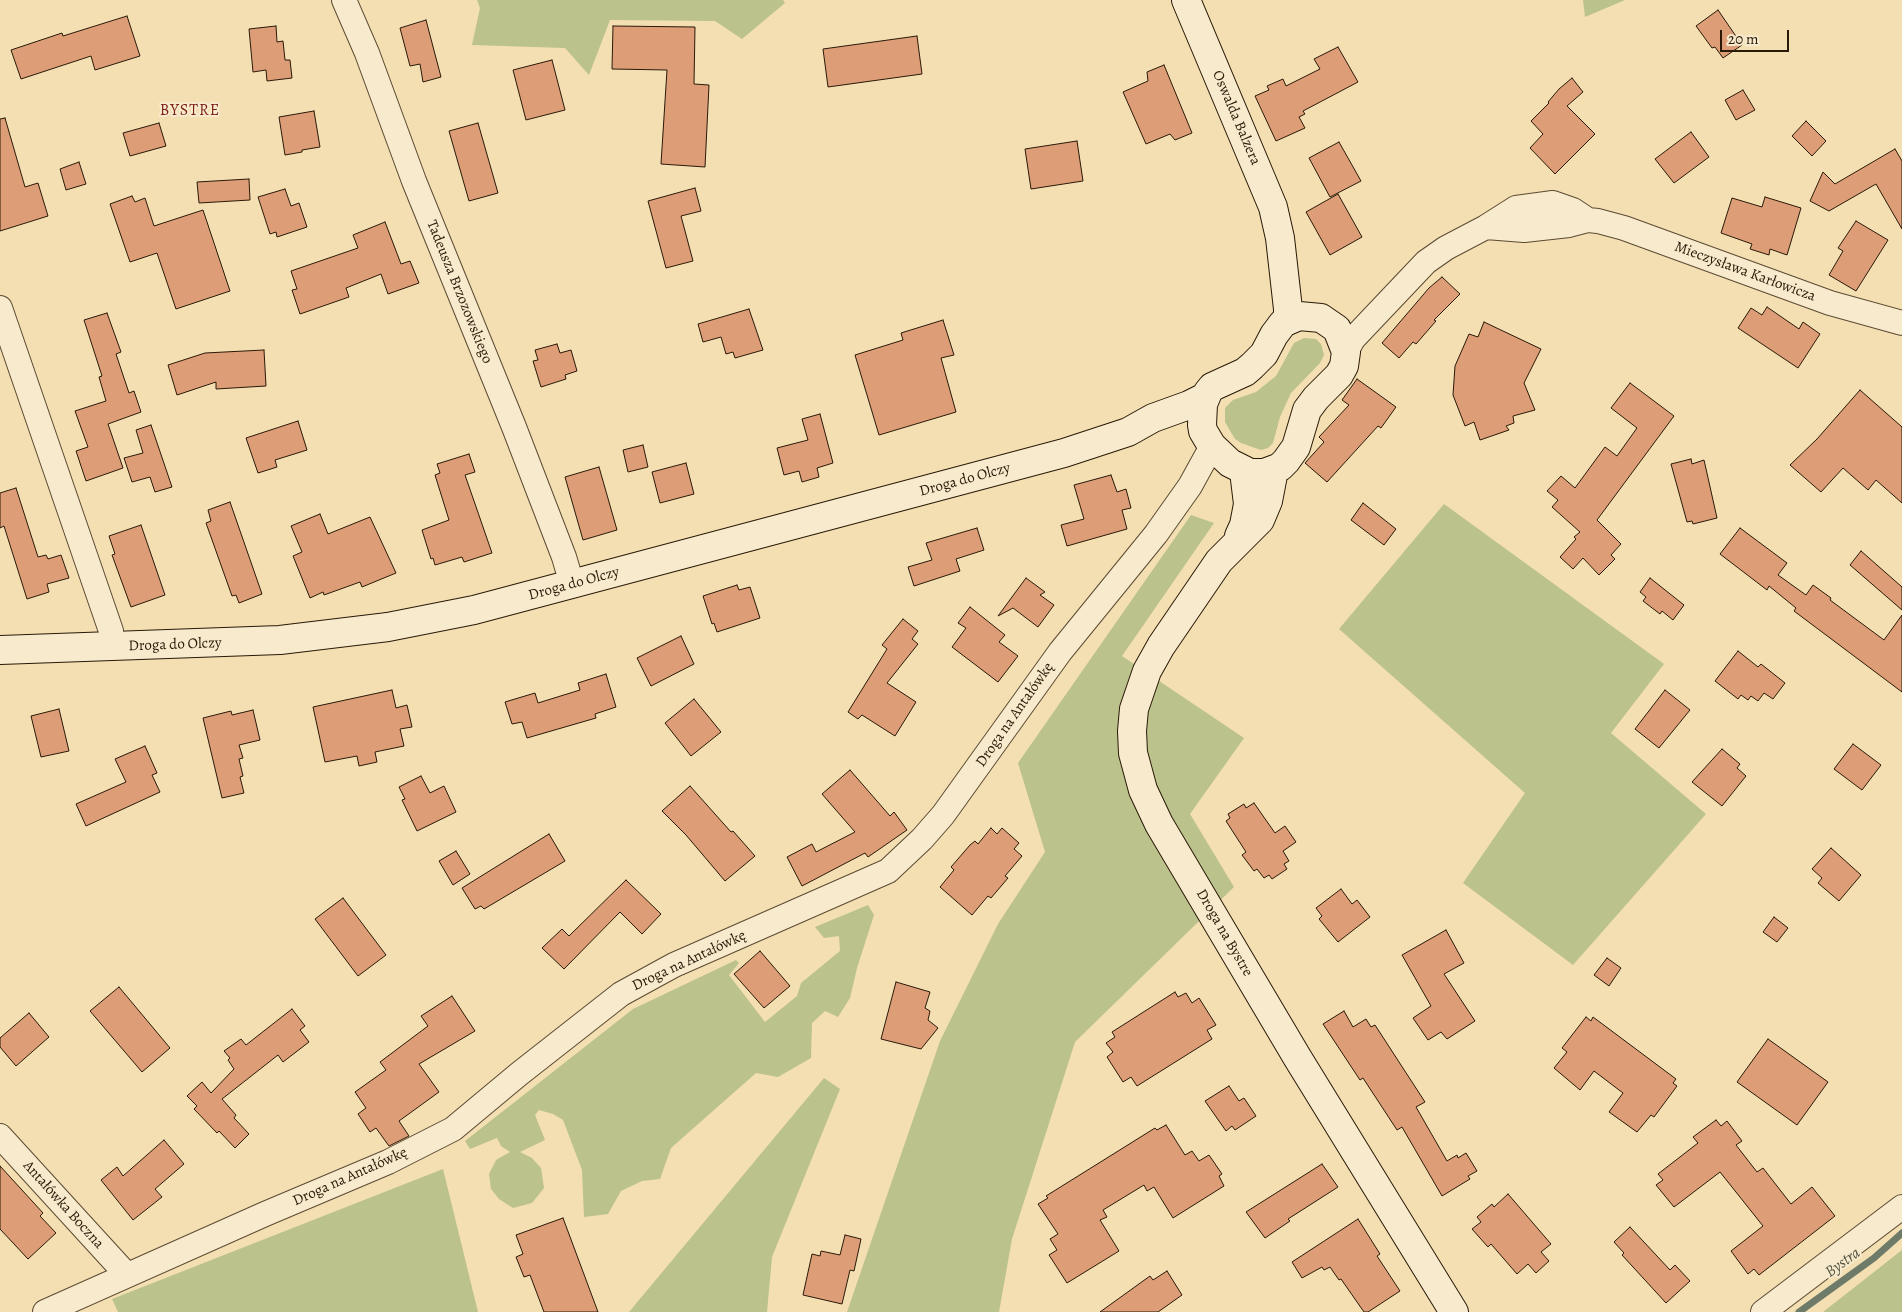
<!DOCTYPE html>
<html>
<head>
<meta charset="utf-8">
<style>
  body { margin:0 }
  #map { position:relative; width:1902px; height:1312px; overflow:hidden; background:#f3dfb2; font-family:Alegreya,serif }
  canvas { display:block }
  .scale { position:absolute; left:1720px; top:30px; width:69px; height:22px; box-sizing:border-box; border:2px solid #291907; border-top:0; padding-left:6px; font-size:15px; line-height:18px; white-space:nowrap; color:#291907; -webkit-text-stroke:4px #f7eacd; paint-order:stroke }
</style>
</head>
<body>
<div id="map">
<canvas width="1902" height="1312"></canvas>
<div class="scale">20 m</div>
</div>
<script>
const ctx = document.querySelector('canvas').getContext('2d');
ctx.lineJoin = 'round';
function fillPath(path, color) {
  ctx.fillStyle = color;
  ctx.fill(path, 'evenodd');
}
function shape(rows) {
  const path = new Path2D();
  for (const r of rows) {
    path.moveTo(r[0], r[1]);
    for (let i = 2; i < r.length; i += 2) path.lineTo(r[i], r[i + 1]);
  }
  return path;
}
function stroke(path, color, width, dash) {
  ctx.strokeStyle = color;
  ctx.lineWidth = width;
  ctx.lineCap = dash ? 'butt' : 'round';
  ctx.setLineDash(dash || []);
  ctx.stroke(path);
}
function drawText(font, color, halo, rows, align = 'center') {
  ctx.font = font + ' Alegreya,serif';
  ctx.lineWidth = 4;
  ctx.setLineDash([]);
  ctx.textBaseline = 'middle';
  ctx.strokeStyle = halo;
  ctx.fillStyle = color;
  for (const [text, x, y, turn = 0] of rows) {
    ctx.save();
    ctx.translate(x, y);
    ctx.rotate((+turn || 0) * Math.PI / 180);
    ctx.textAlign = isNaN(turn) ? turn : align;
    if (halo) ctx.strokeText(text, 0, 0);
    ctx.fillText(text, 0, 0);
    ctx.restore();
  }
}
fillPath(shape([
  [477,0,783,0,785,3,742,39,715,21,610,20,589,75,565,48,472,45,480,8],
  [1583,0,1625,0,1585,17],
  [1304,338,1316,339,1321,344,1324,355,1320,363,1291,393,1280,417,1273,443,1268,448,1261,450,1241,443,1235,439,1225,422,1225,408,1233,400,1256,392,1276,376,1294,343],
  [1444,504,1664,664,1611,733,1706,814,1573,965,1463,883,1525,793,1339,629],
  [1191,515,1214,523,1122,656,1244,738,1190,814,1234,887,1075,1042,1012,1239,999,1312,847,1312,940,1041,998,924,1045,852,1018,763],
  [868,905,874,915,857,968,850,998,838,1017,825,1011,812,1023,811,1058,778,1077,756,1073,671,1148,660,1179,642,1181,621,1191,608,1214,584,1217,582,1170,563,1120,553,1114,539,1110,535,1115,545,1140,520,1152,532,1158,541,1168,544,1188,532,1203,513,1208,499,1199,491,1189,489,1174,496,1160,510,1152,501,1146,497,1138,470,1149,465,1141,633,1009,736,960,739,963,729,975,765,1022,797,996,801,983,840,951,839,936,824,938,815,927],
  [824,1078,840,1089,772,1257,767,1312,629,1312],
  [443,1169,478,1312,118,1312,112,1299],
  [1902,1250,1902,1312,1823,1312]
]), '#bbc28c');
stroke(shape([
  [1799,1312,1874,1258,1902,1233]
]), '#6e7b69', 7);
const building = shape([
  [1718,10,1742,45,1723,58,1715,47,1712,48,1696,26,1718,10],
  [127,16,140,56,95,70,91,56,21,79,11,50,62,33,63,36,127,16],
  [426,20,441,77,423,82,420,64,410,66,400,28,426,20],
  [276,26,277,42,283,41,285,60,290,60,292,78,267,81,266,70,253,72,249,29,276,26],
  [613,26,695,27,694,84,709,85,705,167,661,164,667,70,612,69,613,26],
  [917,36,922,74,828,87,823,49,917,36],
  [1338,47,1358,82,1303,111,1305,114,1299,117,1305,128,1276,141,1255,96,1269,90,1267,86,1283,79,1286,86,1320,69,1314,59,1338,47],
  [552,60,565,110,526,120,513,70,552,60],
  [1164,65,1192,133,1175,140,1170,134,1146,144,1123,92,1148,81,1147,72,1164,65],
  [1572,78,1583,92,1567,106,1595,134,1555,174,1530,148,1543,134,1531,121,1549,103,1548,102,1559,89,1572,78],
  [1743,90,1755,110,1736,120,1725,100,1743,90],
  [314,111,320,147,302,150,302,152,285,155,279,117,314,111],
  [5,118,25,187,38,183,48,216,0,231,0,119,5,118],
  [1806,121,1826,141,1812,156,1792,136,1806,121],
  [159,123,166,146,130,156,123,133,159,123],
  [478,123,498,193,469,201,449,131,478,123],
  [1691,132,1709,157,1674,183,1655,159,1691,132],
  [1077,141,1083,181,1031,189,1025,149,1077,141],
  [1339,142,1361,181,1330,197,1309,158,1339,142],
  [1895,149,1902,161,1902,229,1876,184,1829,211,1810,201,1823,172,1835,184,1895,149],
  [79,162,86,184,66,190,60,169,79,162],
  [249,179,250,200,199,203,197,182,249,179],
  [695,188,701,211,681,216,693,261,666,268,648,201,695,188],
  [285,189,291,206,299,203,307,227,277,237,276,232,270,234,258,197,285,189],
  [1338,194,1362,237,1330,255,1306,212,1338,194],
  [132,196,135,202,145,198,154,226,203,210,230,291,176,309,157,253,130,262,110,204,132,196],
  [1765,197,1801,208,1787,255,1770,249,1769,255,1750,249,1752,244,1721,233,1732,198,1762,207,1765,197],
  [1856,221,1888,240,1856,291,1829,275,1843,251,1838,248,1856,221],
  [385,222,401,264,410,261,419,283,388,294,381,274,346,288,349,297,300,314,292,290,297,289,291,271,358,248,353,235,385,222],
  [1442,277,1460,294,1434,320,1436,321,1416,344,1413,342,1399,358,1382,343,1429,288,1442,277],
  [1767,307,1799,329,1803,322,1820,334,1798,368,1738,328,1751,308,1762,315,1767,307],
  [749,309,763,350,735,358,733,352,726,354,721,337,703,342,698,324,749,309],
  [107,313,121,352,116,354,129,393,134,391,141,412,108,424,123,468,86,481,76,451,88,447,75,411,106,401,99,377,102,376,84,320,107,313],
  [943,320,954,355,941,358,956,412,879,435,855,355,903,340,901,333,943,320],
  [1484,322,1541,349,1524,383,1535,410,1513,416,1514,423,1506,426,1509,430,1480,440,1474,422,1465,426,1453,395,1455,366,1469,334,1478,337,1484,322],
  [557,344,560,353,571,350,577,371,565,375,566,379,541,387,533,361,538,360,535,350,557,344],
  [264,350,266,386,216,389,216,382,177,395,168,365,205,353,264,350],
  [1357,379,1396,407,1381,428,1378,426,1327,482,1305,463,1324,442,1319,437,1349,405,1342,400,1357,379],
  [1630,383,1674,416,1597,520,1621,544,1611,555,1615,559,1599,575,1583,558,1573,569,1560,557,1576,539,1574,537,1580,532,1552,507,1558,500,1547,491,1561,476,1575,488,1605,447,1617,456,1637,428,1611,408,1630,383],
  [1860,390,1902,427,1902,503,1876,480,1868,490,1843,468,1821,492,1790,465,1817,439,1860,390],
  [820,414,833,463,817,468,819,477,802,482,799,471,784,475,777,448,808,440,802,419,820,414],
  [298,421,307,450,275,460,277,467,258,473,246,438,298,421],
  [151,425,172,487,155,492,150,477,132,482,124,458,143,453,136,430,151,425],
  [643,445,648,467,628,472,623,450,643,445],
  [469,454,475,472,465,475,492,553,464,562,462,557,435,565,433,558,431,559,422,530,449,520,435,475,440,473,437,464,469,454],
  [1691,459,1692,464,1704,460,1717,518,1693,524,1692,521,1687,522,1671,464,1691,459],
  [686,463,694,494,660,503,652,472,686,463],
  [599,467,617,530,583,540,565,477,599,467],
  [1111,475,1117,492,1126,489,1131,508,1122,510,1127,529,1067,546,1061,525,1084,519,1074,485,1111,475],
  [16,488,38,557,46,555,48,559,61,555,69,578,47,584,49,592,27,599,4,526,0,528,0,493,16,488],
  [230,502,262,594,239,603,236,595,232,596,206,523,211,521,208,510,230,502],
  [1363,503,1396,529,1384,545,1351,520,1363,503],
  [320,514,328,534,370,517,396,573,362,587,360,582,324,595,323,592,310,598,293,556,302,552,291,526,320,514],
  [141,525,165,595,131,607,112,555,115,554,109,536,141,525],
  [977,528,984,550,956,559,960,571,914,586,908,567,932,560,926,543,977,528],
  [1740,528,1787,563,1778,575,1806,595,1813,585,1831,598,1830,600,1884,640,1902,615,1902,692,1794,611,1796,608,1769,586,1767,590,1720,554,1740,528],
  [1861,551,1902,587,1902,610,1850,565,1861,551],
  [1026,578,1045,592,1040,595,1054,605,1038,627,1013,608,998,616,1026,578],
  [1650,578,1684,605,1673,620,1662,611,1660,614,1643,601,1646,597,1640,592,1650,578],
  [737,585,739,590,750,587,760,618,717,632,714,623,712,624,703,596,737,585],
  [970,607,1005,635,999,642,1018,656,998,682,952,647,966,628,958,623,970,607],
  [903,619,918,631,912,639,918,644,887,683,916,702,895,736,862,715,858,719,848,712,887,649,882,645,903,619],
  [681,636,694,664,651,686,637,658,681,636],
  [1738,651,1758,667,1761,664,1785,683,1773,699,1764,693,1758,701,1751,696,1748,700,1741,695,1738,699,1715,681,1738,651],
  [606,674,616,707,595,714,596,718,527,738,522,722,512,724,505,702,535,693,538,703,580,690,578,683,606,674],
  [392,690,396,708,407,705,412,727,400,729,404,746,375,752,377,762,359,766,357,756,325,762,313,707,392,690],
  [1665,690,1690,710,1659,748,1635,729,1665,690],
  [694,699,721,732,691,756,665,723,694,699],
  [59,709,69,751,41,757,31,716,59,709],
  [253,710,260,740,239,745,243,758,239,759,243,776,240,777,244,793,222,798,203,718,231,711,232,715,253,710],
  [1853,744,1881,765,1862,790,1834,769,1853,744],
  [145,746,157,773,152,775,160,792,86,826,76,804,126,782,115,759,145,746],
  [1722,749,1740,764,1737,768,1746,776,1722,806,1692,782,1722,749],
  [850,770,890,816,894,812,907,830,868,857,865,853,802,886,787,857,812,844,816,852,855,832,822,794,850,770],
  [421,776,430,793,444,786,456,812,417,831,402,800,405,799,399,787,421,776],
  [690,786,731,832,733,831,755,856,725,881,686,835,662,811,690,786],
  [1254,803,1275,833,1285,826,1296,842,1283,851,1289,861,1284,864,1287,869,1272,879,1269,875,1264,878,1257,869,1254,871,1242,855,1246,852,1226,821,1230,818,1228,814,1244,804,1246,808,1254,803],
  [991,828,997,834,1002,828,1019,843,1014,849,1022,856,1005,876,1008,878,991,898,988,896,972,915,940,887,954,870,951,867,970,845,975,841,978,844,991,828],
  [549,834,565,861,484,909,481,906,475,909,462,888,549,834],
  [1831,848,1861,875,1839,901,1818,883,1822,878,1812,869,1831,848],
  [456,851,470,874,453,885,439,861,456,851],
  [626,880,661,914,642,934,620,912,564,969,542,948,562,929,569,936,626,880],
  [1341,889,1352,904,1357,900,1370,917,1338,942,1319,919,1322,916,1316,908,1341,889],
  [343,898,386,955,358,976,315,919,343,898],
  [1774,917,1788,928,1777,942,1763,932,1774,917],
  [1446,930,1464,963,1444,974,1475,1021,1447,1039,1441,1032,1428,1040,1413,1018,1431,1006,1402,955,1446,930],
  [760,951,790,986,764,1008,734,974,760,951],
  [1607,958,1621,968,1609,986,1594,975,1607,958],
  [896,982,930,992,925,1008,930,1011,928,1020,938,1028,921,1049,881,1039,896,982],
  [119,987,170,1048,142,1072,90,1011,119,987],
  [1175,992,1178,997,1186,993,1192,1003,1199,998,1216,1025,1207,1030,1212,1039,1137,1086,1131,1077,1123,1082,1107,1057,1113,1052,1106,1043,1115,1037,1112,1032,1175,992],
  [452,996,475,1031,419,1064,439,1092,399,1121,409,1136,389,1146,376,1128,370,1132,358,1114,366,1108,355,1092,386,1070,380,1062,428,1026,421,1016,452,996],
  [292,1009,305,1026,300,1030,309,1042,283,1062,278,1055,222,1099,236,1115,234,1118,249,1134,235,1148,219,1131,217,1133,194,1109,197,1106,187,1096,202,1082,211,1093,234,1069,228,1060,230,1058,224,1051,241,1039,246,1045,292,1009],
  [1344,1011,1353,1027,1366,1019,1371,1027,1375,1025,1425,1102,1416,1107,1447,1161,1457,1155,1458,1158,1466,1153,1477,1171,1468,1176,1470,1179,1442,1196,1402,1127,1397,1130,1363,1078,1360,1080,1323,1024,1344,1011],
  [29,1013,49,1037,16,1066,0,1047,0,1038,29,1013],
  [1586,1017,1591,1021,1593,1017,1676,1079,1673,1083,1677,1086,1654,1117,1651,1115,1637,1132,1609,1112,1623,1093,1594,1071,1580,1090,1554,1068,1567,1052,1562,1048,1586,1017],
  [1768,1039,1828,1082,1797,1125,1737,1082,1768,1039],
  [1229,1086,1239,1101,1244,1098,1256,1116,1235,1130,1232,1126,1226,1131,1205,1101,1229,1086],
  [1716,1120,1721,1126,1727,1121,1742,1141,1736,1145,1757,1172,1763,1168,1791,1204,1812,1187,1835,1216,1759,1275,1754,1269,1748,1274,1731,1251,1763,1226,1720,1172,1674,1207,1656,1185,1663,1180,1658,1174,1698,1143,1693,1137,1716,1120],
  [1166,1125,1185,1155,1192,1151,1199,1161,1209,1155,1222,1174,1219,1176,1224,1186,1173,1218,1154,1187,1147,1191,1144,1185,1103,1210,1107,1217,1100,1220,1119,1251,1067,1283,1049,1255,1057,1250,1050,1239,1058,1234,1038,1204,1048,1198,1046,1196,1155,1128,1157,1130,1166,1125],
  [164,1140,184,1164,155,1189,162,1197,133,1220,101,1180,117,1167,123,1176,164,1140],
  [1322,1164,1338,1187,1288,1219,1290,1221,1265,1238,1246,1212,1322,1164],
  [0,1166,43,1213,40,1216,56,1233,28,1259,0,1229,0,1166],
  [1508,1194,1551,1244,1541,1252,1549,1261,1536,1273,1528,1264,1517,1274,1491,1244,1488,1247,1472,1229,1481,1222,1477,1217,1492,1204,1494,1207,1508,1194],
  [563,1218,598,1312,544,1312,530,1275,524,1277,516,1257,523,1254,516,1235,563,1218],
  [1358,1219,1380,1254,1377,1256,1400,1291,1368,1312,1364,1312,1341,1279,1339,1280,1330,1267,1324,1270,1322,1267,1302,1278,1292,1262,1358,1219],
  [1630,1227,1670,1270,1675,1265,1690,1281,1666,1303,1622,1255,1624,1253,1614,1242,1630,1227],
  [845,1235,861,1239,854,1271,850,1270,842,1304,803,1295,812,1254,820,1256,821,1251,840,1255,845,1235],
  [1167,1271,1182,1295,1158,1312,1100,1312,1150,1276,1153,1280,1167,1271]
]);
fillPath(building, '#dd9d77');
stroke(building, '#291907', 1);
const street = shape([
  [344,0,367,53,414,181,514,427,564,557,572,584],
  [1486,227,1524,230,1569,225,1588,220,1598,221,1624,228,1830,303,1902,323],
  [0,308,111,631,112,647],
  [1346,352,1353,339,1426,262,1446,248,1486,227,1516,208,1553,203,1573,210,1588,220],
  [0,1136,127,1275],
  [45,1312,265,1214,388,1162,453,1129,519,1074,621,994,674,965,888,871,922,839,943,815,1060,652,1156,534,1190,486,1212,446],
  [1763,1312,1902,1207]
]);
const secondary = shape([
  [1186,0,1273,207,1280,238,1288,309,1288,320],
  [1299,316,1321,318,1337,329,1346,352,1344,366,1339,375,1316,398,1307,410,1296,447,1286,461,1280,467,1264,473,1250,473,1230,463,1212,446,1203,431,1202,425,1203,404,1208,392,1212,387,1245,372,1252,366,1264,354,1274,335,1283,323,1299,316],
  [1274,470,1268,501,1260,520,1219,561,1161,646,1147,671,1134,709,1132,731,1133,753,1143,790,1159,824,1297,1057,1454,1312],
  [1239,536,1244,525,1248,504,1244,471],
  [0,650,280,640,388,627,474,610,1064,453,1128,432,1153,418,1189,405,1205,397]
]);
stroke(street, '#5c4a32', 26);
stroke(secondary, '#291907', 30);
stroke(street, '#f7eacd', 24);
stroke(secondary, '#f7eacd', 28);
drawText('15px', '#291907', '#f7eacd', [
  ["Oswalda Balzera",1236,118,67],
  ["Mieczysława Karłowicza",1745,272,20],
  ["Tadeusza Brzozowskiego",459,292,68],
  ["Droga do Olczy",965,480,-15],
  ["Droga do Olczy",574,584,-15],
  ["Droga do Olczy",175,645,-2],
  ["Droga na Antałówkę",1015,715,-55],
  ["Droga na Bystre",1224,933,60],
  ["Droga na Antałówkę",689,961,-25],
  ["Droga na Antałówkę",350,1177,-24],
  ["Antałówka Boczna",63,1205,48]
]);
ctx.letterSpacing = '1px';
drawText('16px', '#7a1f14', '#f7eacd', [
  ["BYSTRE",190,111]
]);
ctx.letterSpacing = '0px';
drawText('italic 16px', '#515240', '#f7eacd', [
  ["Bystra",1843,1263,-36]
]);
</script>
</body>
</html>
